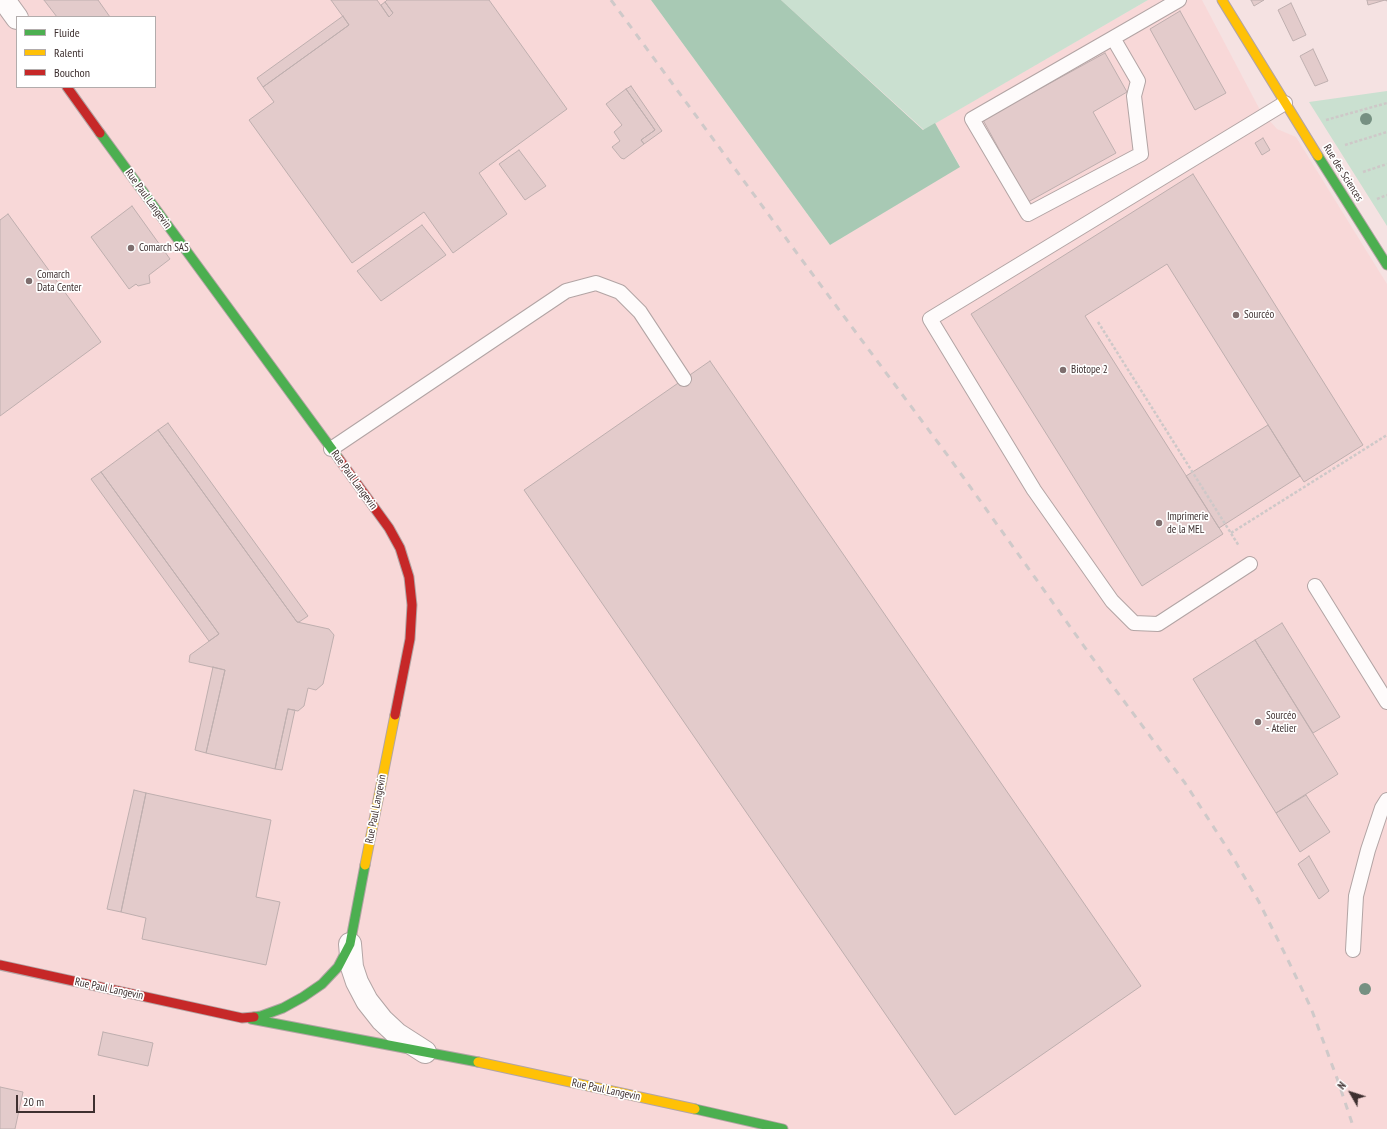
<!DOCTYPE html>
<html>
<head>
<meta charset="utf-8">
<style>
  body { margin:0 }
  #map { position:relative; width:1387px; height:1129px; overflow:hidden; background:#f5e2e2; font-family:"PT Sans Narrow",sans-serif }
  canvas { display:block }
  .legend { position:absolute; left:16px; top:16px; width:140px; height:72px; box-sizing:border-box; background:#fff; border:1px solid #b2acac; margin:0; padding:5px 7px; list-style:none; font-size:12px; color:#3e3030 }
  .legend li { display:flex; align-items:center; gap:8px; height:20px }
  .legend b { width:20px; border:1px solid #b2acac }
  .north { position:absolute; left:1331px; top:1073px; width:40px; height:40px; -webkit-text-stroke:3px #fff; paint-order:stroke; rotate:309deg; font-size:11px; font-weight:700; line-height:16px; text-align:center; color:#3e3030 }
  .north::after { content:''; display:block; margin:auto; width:14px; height:18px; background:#3e3030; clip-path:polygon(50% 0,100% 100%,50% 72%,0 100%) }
  .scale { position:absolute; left:16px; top:1095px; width:79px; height:18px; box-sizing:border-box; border:2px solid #3e3030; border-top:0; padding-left:5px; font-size:12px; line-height:14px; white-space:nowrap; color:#3e3030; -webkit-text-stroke:3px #fff; paint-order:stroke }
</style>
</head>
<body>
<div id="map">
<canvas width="1387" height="1129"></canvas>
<ul class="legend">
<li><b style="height:5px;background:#4caf50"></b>Fluide</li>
<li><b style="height:5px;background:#ffc107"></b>Ralenti</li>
<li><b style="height:5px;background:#c62828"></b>Bouchon</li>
</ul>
<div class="north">N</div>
<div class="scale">20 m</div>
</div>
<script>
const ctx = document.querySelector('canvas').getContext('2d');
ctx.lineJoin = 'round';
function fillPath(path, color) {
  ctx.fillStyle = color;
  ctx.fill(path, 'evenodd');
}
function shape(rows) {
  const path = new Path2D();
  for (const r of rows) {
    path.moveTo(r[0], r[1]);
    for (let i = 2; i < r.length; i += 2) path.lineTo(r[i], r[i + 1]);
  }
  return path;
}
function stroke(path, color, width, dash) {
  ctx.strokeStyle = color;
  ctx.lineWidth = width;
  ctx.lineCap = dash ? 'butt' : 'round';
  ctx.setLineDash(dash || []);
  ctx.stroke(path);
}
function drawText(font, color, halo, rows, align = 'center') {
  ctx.font = font + ' "PT Sans Narrow",sans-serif';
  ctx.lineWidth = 3.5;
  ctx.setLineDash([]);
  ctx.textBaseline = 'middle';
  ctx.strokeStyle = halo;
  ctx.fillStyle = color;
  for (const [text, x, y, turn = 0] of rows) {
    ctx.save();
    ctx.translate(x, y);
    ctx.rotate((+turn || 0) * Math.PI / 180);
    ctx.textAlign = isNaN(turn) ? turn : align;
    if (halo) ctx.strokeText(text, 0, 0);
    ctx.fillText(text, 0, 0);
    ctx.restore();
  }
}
fillPath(shape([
  [0,0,651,0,830,245,960,166,935,123,1148,0,1202,0,1260,110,1277,129,1296,137,1387,284,1387,1129,0,1129],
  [17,17,155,17,155,87,17,87]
]), '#f8d8d8');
fillPath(shape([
  [781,0,1148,0,924,130],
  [1387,91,1387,226,1309,102]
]), '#cae0d0');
fillPath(shape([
  [651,0,781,0,923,130,935,123,960,167,830,245]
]), '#a8c9b4');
const building = shape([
  [44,0,98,0,110,17,57,17,44,0],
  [331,0,377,0,389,17,393,13,385,2,387,0,489,0,567,109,479,173,507,214,453,253,424,212,352,263,249,120,274,102,263,87,349,25,331,0],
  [1251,0,1264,0,1254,6,1251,0],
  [1367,0,1387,0,1387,1,1385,0,1368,5,1367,0],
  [385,2,393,13,389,17,381,5,385,2],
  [1291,3,1306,35,1293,41,1278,10,1291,3],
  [1180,11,1226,93,1195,110,1150,29,1180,11],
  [343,16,349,25,263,87,257,78,343,16],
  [1313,49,1328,81,1315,86,1300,56,1313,49],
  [1105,53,1127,92,1093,112,1116,153,1028,202,983,120,1105,53],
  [631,86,662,131,644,144,641,140,655,130,626,89,631,86],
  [626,89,655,130,641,140,644,144,624,159,621,158,612,147,620,141,614,132,622,125,606,104,626,89],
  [1263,138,1270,150,1262,155,1255,143,1263,138],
  [519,150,546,186,525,200,499,164,519,150],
  [1193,174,1363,445,1304,482,1167,264,1085,316,1223,534,1142,586,971,314,1193,174],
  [132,206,170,259,149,275,150,283,138,286,136,284,129,289,91,237,132,206],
  [8,214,101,342,0,416,0,220,8,214],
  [422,225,446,255,381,301,357,271,422,225],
  [710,361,1141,986,955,1115,524,490,710,361],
  [168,423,308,616,299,622,297,622,158,430,168,423],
  [1268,425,1300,476,1219,528,1186,476,1268,425],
  [158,430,297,622,329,629,334,635,323,684,316,690,308,688,304,706,298,711,288,709,275,769,206,753,225,670,189,662,190,655,219,634,101,472,158,430],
  [101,472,219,634,209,641,91,479,101,472],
  [1282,623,1340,717,1313,733,1255,640,1282,623],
  [1255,640,1338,774,1276,813,1193,679,1255,640],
  [213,667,225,670,206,753,195,750,213,667],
  [288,709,295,710,282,770,275,769,288,709],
  [134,790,146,793,121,912,107,909,134,790],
  [146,793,271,820,256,897,280,902,266,965,142,939,146,918,121,912,146,793],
  [1306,795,1330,832,1300,852,1276,813,1306,795],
  [1309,856,1329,891,1319,899,1298,864,1309,856],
  [103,1032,153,1043,148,1066,98,1055,103,1032],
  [0,1087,23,1092,15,1129,0,1129,0,1087]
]);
fillPath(building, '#e3cbcb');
stroke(building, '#bfafaf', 1);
const lane = shape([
  [1113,38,1138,81,1134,96,1141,154,1028,214,972,119,1113,38,1179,0],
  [331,449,566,291,596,283,620,292,640,312,684,379],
  [1250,564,1158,624,1134,623,1112,601,1034,490,930,319,1285,103],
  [1315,586,1387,702],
  [1353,950,1356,896,1368,850,1382,808,1387,800]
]);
const street = shape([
  [4,0,17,18],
  [350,944,352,967,357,982,367,1001,382,1020,397,1034,425,1052]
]);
const fast = shape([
  [100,133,339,459],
  [1318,156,1387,265],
  [254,1017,261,1016,283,1008,303,997,322,984,338,967,350,944,365,865],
  [251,1019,478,1062],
  [695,1109,783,1129]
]);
const slow = shape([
  [1222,0,1318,156],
  [365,865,395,715],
  [478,1062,695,1109]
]);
const jam = shape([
  [67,87,100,133],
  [339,459,389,528,400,548,409,577,412,605,410,639,395,715],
  [0,965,242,1018,254,1017]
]);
stroke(lane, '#b2a4a4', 16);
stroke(street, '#b2a4a4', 24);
stroke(fast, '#b2a4a4', 11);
stroke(slow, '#b2a4a4', 11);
stroke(jam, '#b2a4a4', 11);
stroke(shape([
  [1326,120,1387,103],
  [1345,145,1387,132],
  [1363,172,1387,164],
  [1377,199,1387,195],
  [1098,322,1239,546],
  [1231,533,1387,435]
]), '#cec8c8', 2.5, [3, 2]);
stroke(lane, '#fefbfb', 14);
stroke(street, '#fefbfb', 22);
stroke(fast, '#4caf50', 9);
stroke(slow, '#ffc107', 9);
stroke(jam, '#c62828', 9);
stroke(shape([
  [611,0,799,256,951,460,1106,677,1185,783,1231,854,1259,902,1286,956,1311,1008,1338,1081,1354,1129]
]), '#cfc9c9', 3, [7, 7]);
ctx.fillStyle = '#769082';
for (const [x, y] of [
  [1366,119],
  [1365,989]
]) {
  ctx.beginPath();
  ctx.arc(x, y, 6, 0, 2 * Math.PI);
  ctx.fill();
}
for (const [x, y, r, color] of [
  [131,248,4,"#7e6e6e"],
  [29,281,4,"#7e6e6e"],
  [1236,315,4,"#7e6e6e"],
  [1063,370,4,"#7e6e6e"],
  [1159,523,4,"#7e6e6e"],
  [1258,722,4,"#7e6e6e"]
]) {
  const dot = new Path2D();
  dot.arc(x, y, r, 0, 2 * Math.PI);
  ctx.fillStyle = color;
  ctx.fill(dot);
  stroke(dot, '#fff', 1.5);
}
drawText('11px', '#3e3030', '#fff', [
  ["Rue des Sciences",1343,173,58],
  ["Rue Paul Langevin",148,199,54],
  ["Rue Paul Langevin",354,480,54],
  ["Rue Paul Langevin",376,809,-79],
  ["Rue Paul Langevin",109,989,12],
  ["Rue Paul Langevin",606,1090,12]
]);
drawText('11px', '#3e3030', '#fff', [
  ["Comarch SAS",139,248],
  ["Comarch",37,275],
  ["Data Center",37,288],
  ["Sourcéo",1244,315],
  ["Biotope 2",1071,370],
  ["Imprimerie",1167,517],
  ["de la MEL",1167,530],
  ["Sourcéo",1266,716],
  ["- Atelier",1266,729]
], 'left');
</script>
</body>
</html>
